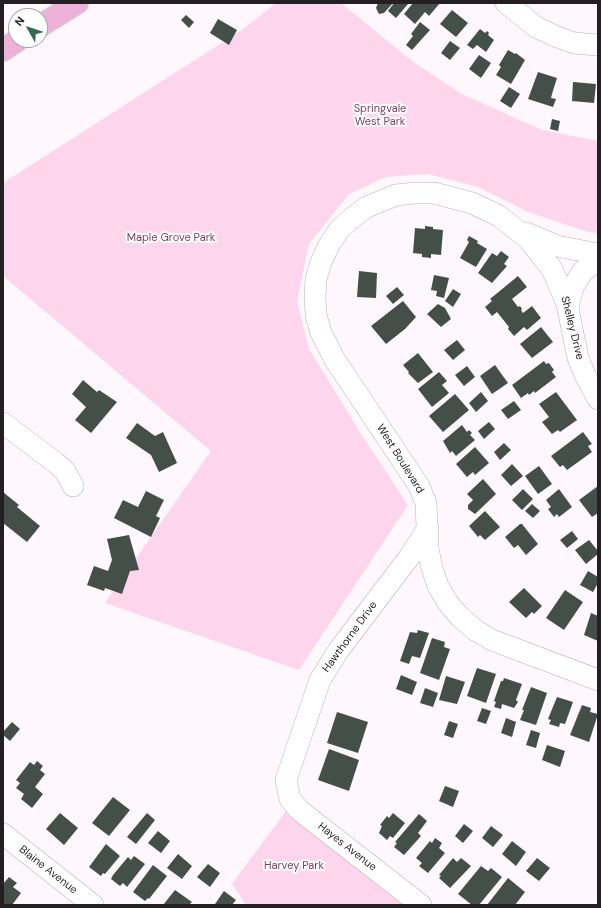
<!DOCTYPE html>
<html>
<head>
<meta charset="utf-8">
<style>
  body { margin:0 }
  #map { position:relative; width:601px; height:908px; overflow:hidden; background:#fef7fb; font-family:"DM Sans",sans-serif }
  canvas { display:block }
  .frame { position:absolute; inset:0; border:4px solid #231f22; pointer-events:none }
  .north { position:absolute; left:8px; top:8px; width:40px; height:40px; box-sizing:border-box; background:#fff; border:1px solid #a7a5a7; border-radius:50%; rotate:309deg; font-size:11px; font-weight:700; line-height:16px; text-align:center; color:#231f22 }
  .north::after { content:''; display:block; margin:auto; width:14px; height:18px; background:#346a50; clip-path:polygon(50% 0,100% 100%,50% 72%,0 100%) }
</style>
</head>
<body>
<div id="map">
<canvas width="601" height="908"></canvas>
<div class="frame"></div>
<div class="north">N</div>
</div>
<script>
const ctx = document.querySelector('canvas').getContext('2d');
ctx.lineJoin = 'round';
function fillPath(path, color) {
  ctx.fillStyle = color;
  ctx.fill(path, 'evenodd');
}
function shape(rows) {
  const path = new Path2D();
  for (const r of rows) {
    path.moveTo(r[0], r[1]);
    for (let i = 2; i < r.length; i += 2) path.lineTo(r[i], r[i + 1]);
  }
  return path;
}
function stroke(path, color, width, dash) {
  ctx.strokeStyle = color;
  ctx.lineWidth = width;
  ctx.lineCap = dash ? 'butt' : 'round';
  ctx.setLineDash(dash || []);
  ctx.stroke(path);
}
function drawText(font, color, halo, rows, align = 'center') {
  ctx.font = font + ' "DM Sans",sans-serif';
  ctx.lineWidth = 4;
  ctx.setLineDash([]);
  ctx.textBaseline = 'middle';
  ctx.strokeStyle = halo;
  ctx.fillStyle = color;
  for (const [text, x, y, turn = 0] of rows) {
    ctx.save();
    ctx.translate(x, y);
    ctx.rotate((+turn || 0) * Math.PI / 180);
    ctx.textAlign = isNaN(turn) ? turn : align;
    if (halo) ctx.strokeText(text, 0, 0);
    ctx.fillText(text, 0, 0);
    ctx.restore();
  }
}
fillPath(shape([
  [276,3,341,3,412,61,460,93,542,130,598,141,598,234,585,231,528,212,478,187,428,174,386,177,349,194,309,244,297,301,309,349,361,434,408,505,299,670,105,603,211,451,3,276,3,183,245,28],
  [286,811,404,905,246,905,232,884]
]), '#fdd5ed');
fillPath(shape([
  [378,3,393,3,384,13,379,14,376,8],
  [394,3,408,4,396,18,388,11],
  [413,3,440,3,429,16,425,12,415,24,404,14],
  [452,10,468,23,456,37,440,24],
  [186,15,194,22,189,28,181,20],
  [218,19,237,30,229,45,210,33],
  [420,22,430,30,412,50,406,45,413,36,411,34],
  [480,29,485,33,487,31,489,33,488,35,494,40,486,52,477,45,473,49,467,45],
  [450,41,460,48,450,60,441,53],
  [508,50,515,54,516,53,525,60,511,84,496,75,501,67,499,65],
  [479,55,491,63,481,78,469,69],
  [538,72,557,78,552,94,551,98,556,99,553,107,528,99],
  [573,82,596,84,594,103,572,101],
  [509,87,520,94,511,108,500,101],
  [552,119,560,121,558,131,550,129],
  [425,226,433,227,433,229,443,230,441,255,431,254,431,258,422,257,422,254,413,253,415,228,425,229],
  [469,236,478,241,477,243,487,249,476,267,460,258,469,242,467,240],
  [501,251,509,257,504,264,507,266,492,283,478,273,492,253,497,256],
  [359,271,377,273,376,298,357,297],
  [434,275,449,278,444,298,436,296,437,291,431,290],
  [518,276,527,287,512,299,518,307,520,306,522,309,521,310,523,313,532,306,541,318,527,330,524,327,514,336,508,329,509,327,497,312,492,316,485,307,492,301,490,299],
  [397,287,404,295,393,304,386,296],
  [453,289,461,294,453,307,445,301],
  [403,301,416,317,405,329,386,344,371,326],
  [438,304,445,308,451,319,441,327,427,314],
  [541,327,553,342,532,358,520,344],
  [457,340,465,350,453,360,444,350],
  [418,353,433,372,418,383,408,373,409,372,403,365],
  [544,361,546,364,549,363,554,370,552,372,556,377,535,393,534,391,529,395,528,393,521,398,512,385],
  [495,365,508,383,492,394,480,376],
  [467,366,475,377,464,386,455,375],
  [439,372,447,381,442,385,449,393,432,407,418,389],
  [83,380,97,392,99,390,117,402,91,433,75,420,86,407,72,394],
  [481,392,488,401,476,412,469,403],
  [556,392,577,420,560,432,558,430,552,434,542,422,549,417,539,404],
  [455,394,469,410,443,432,429,416],
  [514,401,521,410,508,419,501,410],
  [489,422,495,429,484,439,478,431],
  [137,423,155,436,163,432,177,463,159,472,151,455,126,438],
  [462,425,467,432,469,430,472,433,470,435,475,440,456,456,452,451,450,453,443,441],
  [583,432,592,444,588,446,592,452,567,470,563,465,560,467,551,456],
  [504,443,511,450,500,460,494,452],
  [475,447,489,463,475,475,473,472,467,477,456,464],
  [512,464,523,476,511,486,501,475],
  [539,466,552,484,538,494,525,476],
  [483,479,496,494,475,514,468,509,468,505,473,500,467,494],
  [598,486,598,513,592,517,579,500],
  [523,489,533,499,522,510,512,500],
  [559,489,572,507,559,517,557,514,554,517,548,509,551,507,546,500],
  [146,491,164,500,156,516,160,518,151,537,114,518,123,500,138,507],
  [3,492,19,505,17,507,40,526,27,542,3,523],
  [532,504,540,511,533,518,525,511],
  [485,511,500,527,485,540,480,535,478,537,469,526],
  [520,524,522,524,538,544,526,555,518,545,514,548,505,537],
  [572,531,578,539,567,548,560,540],
  [129,535,139,570,130,571,122,594,105,588,104,591,87,585,94,566,108,571,112,560,107,539],
  [589,540,598,551,598,554,586,564,575,550],
  [588,571,598,577,598,583,593,592,580,585],
  [524,588,542,606,534,614,532,612,526,618,509,602],
  [565,590,583,602,564,630,546,618],
  [591,613,598,616,598,641,584,635],
  [418,630,429,633,420,658,412,656,409,664,400,661,410,632,417,633],
  [432,638,445,642,444,647,450,649,439,680,420,673],
  [477,668,496,674,486,703,467,696],
  [401,675,417,682,412,695,396,689],
  [446,676,465,682,457,704,439,700],
  [504,678,522,684,516,700,518,702,514,708,502,704,501,709,494,707,496,702,494,701,501,681,503,681],
  [531,687,547,693,536,725,520,720,524,710,522,710],
  [425,688,438,693,433,707,420,703],
  [557,697,573,702,565,724,560,723,559,727,549,724,551,720,548,719],
  [582,705,591,708,590,712,598,714,589,742,570,735],
  [482,708,491,711,486,724,477,721],
  [337,712,368,722,358,753,327,743],
  [506,718,516,722,512,737,501,733],
  [449,721,458,724,453,738,444,735],
  [12,722,20,729,10,741,3,735,3,732],
  [531,730,540,733,536,748,526,745],
  [547,745,565,751,560,767,542,760],
  [329,749,359,760,349,791,318,780],
  [37,761,43,766,40,770,45,774,35,787,43,794,32,808,21,799,24,794,16,788,20,783,16,780,30,762,34,765],
  [445,786,459,791,453,807,439,801],
  [113,797,130,810,109,836,92,823],
  [60,813,78,828,64,845,46,829],
  [147,813,155,820,136,844,127,837],
  [393,813,405,823,393,838,390,836,387,840,379,833,382,826,380,825,387,816,389,818],
  [419,814,427,821,418,833,421,836,404,855,394,847,397,843,395,842],
  [464,824,473,831,463,843,455,836],
  [491,826,503,835,493,847,482,838],
  [158,831,170,841,161,853,148,843],
  [435,838,442,843,439,848,445,853,428,873,419,866,422,863,416,858,430,841,432,843],
  [512,841,526,852,516,866,502,854],
  [106,844,120,856,105,874,103,873,101,876,89,867],
  [178,854,192,866,182,879,167,868],
  [134,856,145,864,127,887,123,883,120,886,111,879,113,875,128,857,131,860],
  [453,858,457,862,461,858,471,866,450,888,439,878,441,876,439,875],
  [537,858,550,868,539,881,526,871],
  [208,864,220,873,210,887,197,877],
  [153,865,167,876,149,899,148,898,145,901,133,892],
  [481,866,488,871,491,868,502,877,479,905,472,905,458,894],
  [9,877,17,883,13,887,21,893,12,905,3,905,3,884],
  [508,878,525,892,515,905,487,905],
  [175,890,192,902,189,905,163,905],
  [224,891,236,900,232,905,217,905,215,904]
]), '#454f49');
const minor = shape([
  [506,3,536,27,555,36,574,43,598,45],
  [526,233,557,246,598,254],
  [569,311,569,302,574,285,583,271,598,261],
  [598,399,586,377,578,358,567,304,552,269,528,239,499,216,472,203,434,193,415,193,396,195,367,207,352,218,339,230,329,245,321,262,316,279,315,297,316,315,321,333,335,360,419,486,426,503,428,549,432,568,438,586,448,603,460,617,475,630,492,640,598,680],
  [3,423,56,463,65,471,73,486],
  [3,834,93,905],
  [421,905,299,810,290,799,286,780,320,680,338,651,410,556,428,528]
]);
const major = shape([
  [40,26,77,3],
  [3,50,18,40]
]);
stroke(minor, '#bab0b6', 22);
stroke(major, '#d7d7d7', 24);
stroke(minor, '#fff', 21);
stroke(major, '#eeb2da', 22);
drawText('11px', '#7c3f67', '#fff', [
  ["Springvale",380,109],
  ["West Park",380,122],
  ["Maple Grove Park",171,238],
  ["Harvey Park",294,866]
]);
drawText('11px', '#231f22', '#fff', [
  ["Shelley Drive",572,328,76],
  ["West Boulevard",400,459,58],
  ["Hawthorne Drive",350,637,-54],
  ["Hayes Avenue",347,847,38],
  ["Blaine Avenue",48,870,38]
]);
</script>
</body>
</html>
